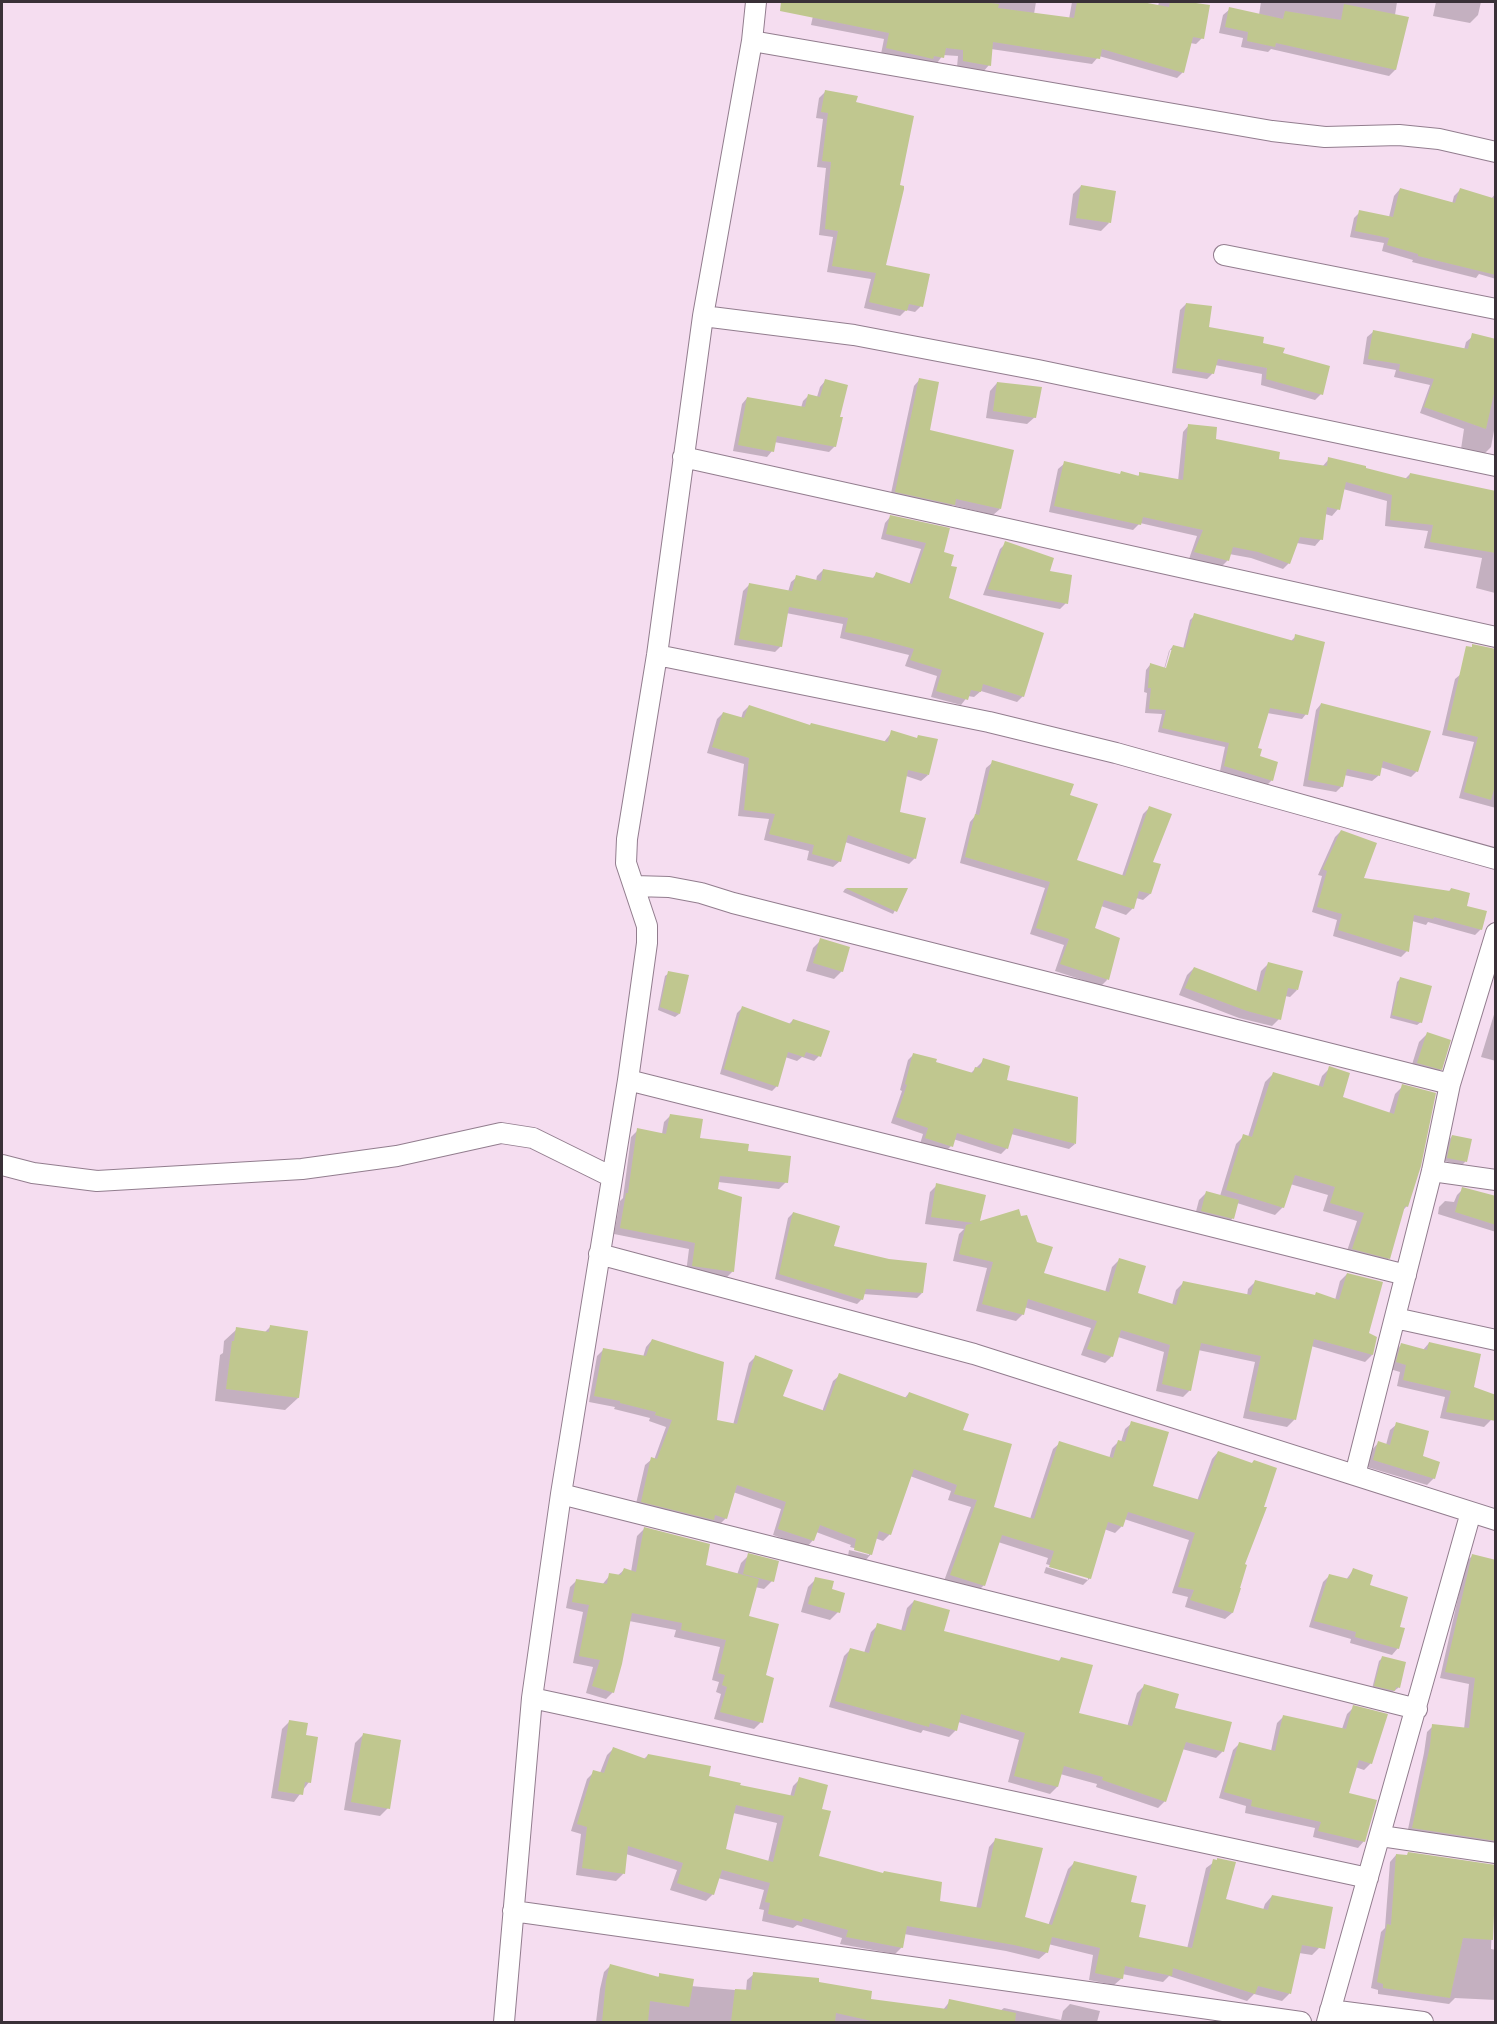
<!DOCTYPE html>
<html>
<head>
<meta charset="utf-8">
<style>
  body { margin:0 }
  #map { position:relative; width:1497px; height:2024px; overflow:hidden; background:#f5ddf0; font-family:"Times New Roman",serif }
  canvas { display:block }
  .frame { position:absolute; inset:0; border:3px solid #393037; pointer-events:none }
</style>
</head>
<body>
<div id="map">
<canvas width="1497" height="2024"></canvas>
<div class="frame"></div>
</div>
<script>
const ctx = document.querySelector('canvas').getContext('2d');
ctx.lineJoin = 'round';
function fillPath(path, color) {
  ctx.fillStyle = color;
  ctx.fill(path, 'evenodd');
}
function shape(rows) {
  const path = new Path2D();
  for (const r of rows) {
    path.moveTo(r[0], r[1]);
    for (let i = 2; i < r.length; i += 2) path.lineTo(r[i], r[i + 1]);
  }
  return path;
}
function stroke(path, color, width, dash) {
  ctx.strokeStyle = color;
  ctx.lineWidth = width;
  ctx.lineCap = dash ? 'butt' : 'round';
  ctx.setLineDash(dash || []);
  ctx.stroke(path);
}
fillPath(shape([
  [816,2,1036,2,1034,14,1069,19,1072,2,1133,2,1158,6,1159,2,1189,2,1202,38,1196,44,1190,43,1183,72,1177,78,1099,56,1092,64,991,49,989,65,983,72,957,67,958,56,943,55,937,63,881,54,884,39,811,25],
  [1261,2,1397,2,1395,15,1395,70,1389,76,1271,49,1268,52,1241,47,1243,38,1219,33,1223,15,1230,9,1259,15],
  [1436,2,1481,2,1478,15,1470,23,1433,16],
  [825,92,855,103,898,187,885,266,921,306,915,312,906,310,900,316,864,308,871,279,827,272,833,237,819,235,826,168,817,167,823,119,816,118,819,98],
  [1081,186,1109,223,1101,231,1069,225,1073,194],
  [1400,189,1452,204,1454,196,1460,190,1491,199,1496,193,1496,279,1479,274,1476,278,1412,262,1413,260,1382,251,1384,243,1350,237,1354,218,1360,212,1389,217,1394,196],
  [1186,304,1208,328,1261,344,1282,354,1321,394,1315,400,1261,385,1262,374,1215,365,1212,374,1207,379,1172,373,1180,310],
  [1373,332,1464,350,1466,342,1472,337,1496,342,1496,420,1491,447,1485,453,1461,449,1464,429,1420,413,1430,385,1394,377,1396,370,1363,364,1367,337],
  [920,379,929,432,1000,509,993,515,952,505,947,510,890,498,914,386],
  [825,381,838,418,835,446,829,452,774,442,772,451,767,457,733,451,742,404,747,398,801,408,803,401,809,395,817,397,820,387],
  [997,383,1035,417,1027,424,986,418,990,391],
  [1189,425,1215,440,1277,460,1322,467,1329,459,1405,479,1410,474,1496,493,1496,597,1494,597,1495,593,1476,588,1482,558,1424,548,1428,531,1385,526,1387,501,1343,489,1338,509,1332,516,1325,514,1321,539,1315,546,1297,543,1289,563,1283,569,1251,558,1229,554,1227,561,1221,567,1189,559,1197,536,1140,523,1133,530,1049,512,1058,469,1065,463,1119,475,1137,477,1140,474,1178,481,1183,432],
  [890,517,943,553,949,567,947,599,1023,696,1017,702,981,691,974,697,968,696,961,705,931,697,937,676,905,666,909,655,840,638,843,624,786,613,781,646,775,652,734,645,743,591,749,585,788,592,791,582,797,577,816,581,817,576,823,570,872,579,876,574,909,585,921,549,881,539,885,523],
  [1006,543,1048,572,1066,603,1060,609,983,595,1000,549],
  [1195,615,1291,641,1296,636,1306,714,1302,719,1267,713,1257,749,1258,757,1272,780,1267,785,1220,771,1225,747,1158,732,1162,714,1145,713,1147,693,1144,692,1146,670,1150,665,1164,669,1169,651,1173,646,1183,649,1190,620],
  [1170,650,1173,650,1166,676,1163,675],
  [1461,674,1496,694,1496,808,1459,798,1474,742,1442,735,1455,679],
  [1321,704,1417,771,1411,777,1380,767,1378,776,1372,781,1344,775,1342,786,1336,792,1303,786,1316,710],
  [749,706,810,726,884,742,892,732,928,775,921,781,906,776,899,813,915,858,909,864,845,842,840,861,833,867,807,860,809,851,764,840,769,819,738,816,744,764,707,753,717,719,723,713,741,719,743,712],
  [993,762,1069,796,1075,861,1122,876,1143,814,1149,808,1150,894,1143,900,1136,898,1133,908,1126,915,1101,906,1093,929,1107,980,1101,986,1055,971,1064,945,1030,934,1045,888,960,863,970,822,975,816,986,768],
  [1341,831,1362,880,1448,892,1451,889,1481,929,1475,935,1428,922,1426,925,1412,921,1407,951,1401,957,1333,936,1337,920,1312,912,1322,876,1318,875,1335,837],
  [845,889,906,890,893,914,843,892],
  [821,940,842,971,834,979,806,971,813,948],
  [1268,964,1297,990,1290,997,1285,996,1279,1019,1272,1026,1239,1018,1179,995,1187,975,1194,968,1256,992,1261,971],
  [669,973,679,1014,675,1017,658,1010,665,976],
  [1401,978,1421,1022,1417,1025,1390,1018,1397,982],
  [742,1008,789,1024,793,1020,819,1056,814,1061,802,1057,797,1061,785,1057,777,1086,772,1091,720,1074,737,1013],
  [1496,1008,1496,1061,1481,1057],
  [1427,1034,1441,1069,1432,1077,1410,1071,1419,1042],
  [914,1054,934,1063,970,1074,984,1060,1075,1144,1069,1149,1011,1134,1007,1148,1001,1154,953,1139,951,1146,945,1152,920,1144,923,1134,891,1123,902,1091,900,1090,908,1060],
  [1330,1068,1341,1098,1389,1114,1395,1094,1403,1086,1407,1206,1401,1212,1389,1258,1381,1266,1345,1257,1357,1221,1323,1211,1328,1195,1290,1184,1283,1207,1275,1215,1237,1203,1232,1219,1224,1227,1194,1219,1199,1200,1207,1192,1220,1196,1236,1144,1244,1136,1248,1137,1265,1082,1273,1074,1318,1088,1322,1076],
  [671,1115,698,1139,747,1152,786,1182,779,1189,718,1182,716,1190,733,1271,726,1278,686,1273,689,1249,614,1234,620,1201,623,1198,631,1137,638,1130,662,1134,664,1122],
  [1452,1136,1470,1140,1465,1162,1462,1165,1444,1161,1449,1140],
  [937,1185,978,1223,1042,1274,1105,1292,1112,1267,1119,1260,1136,1294,1172,1305,1176,1290,1183,1283,1247,1296,1248,1289,1255,1282,1335,1300,1340,1281,1347,1274,1367,1334,1376,1338,1372,1355,1365,1362,1311,1346,1294,1420,1287,1427,1243,1418,1255,1362,1198,1350,1190,1390,1183,1397,1156,1391,1164,1352,1118,1337,1112,1356,1105,1363,1081,1355,1091,1328,1024,1307,1023,1314,1016,1321,976,1311,987,1268,953,1261,959,1234,964,1229,925,1224,930,1192],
  [1463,1189,1496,1198,1496,1232,1438,1214,1439,1207,1445,1201,1454,1202,1457,1195],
  [793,1213,833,1247,922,1293,917,1298,863,1294,862,1299,857,1304,775,1279,788,1218],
  [270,1327,298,1398,285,1410,215,1401,220,1355,223,1353,224,1341,237,1329,264,1333],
  [652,1340,715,1422,733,1425,749,1363,755,1357,781,1397,822,1412,833,1381,840,1375,904,1399,909,1393,961,1431,993,1508,1030,1519,1053,1449,1060,1443,1109,1459,1112,1448,1119,1441,1121,1442,1125,1429,1132,1423,1151,1487,1197,1501,1212,1459,1218,1452,1243,1565,1232,1613,1225,1619,1185,1607,1188,1597,1172,1593,1189,1540,1124,1519,1122,1526,1115,1533,1104,1529,1090,1578,1083,1585,1044,1573,1046,1567,1088,1580,1088,1577,1046,1564,1048,1558,998,1542,984,1585,977,1592,944,1581,971,1507,948,1500,951,1491,910,1476,890,1534,883,1541,875,1538,871,1554,865,1561,848,1556,849,1550,869,1555,869,1552,850,1547,851,1545,816,1532,813,1540,807,1547,773,1535,781,1509,733,1492,726,1518,719,1525,635,1508,645,1465,652,1459,654,1460,666,1427,649,1421,650,1418,614,1409,615,1407,589,1402,597,1356,604,1349,643,1357,646,1347],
  [1429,1343,1472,1388,1491,1420,1484,1427,1440,1418,1445,1397,1397,1386,1400,1372,1390,1369,1394,1352,1401,1345,1423,1350],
  [1397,1424,1434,1478,1427,1485,1367,1467,1372,1450,1378,1443,1386,1445,1390,1430],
  [644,1529,704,1566,737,1575,741,1563,749,1555,772,1581,764,1589,755,1587,747,1617,764,1676,761,1722,754,1729,714,1719,721,1694,716,1692,719,1682,712,1680,720,1647,674,1637,676,1630,629,1621,613,1692,606,1699,586,1693,593,1667,573,1663,583,1612,566,1608,570,1587,577,1580,602,1585,610,1575,617,1576,624,1570,631,1572,637,1536],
  [1472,1556,1496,1565,1496,1850,1407,1834,1424,1753,1427,1732,1433,1726,1464,1729,1469,1684,1440,1678,1466,1562],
  [1353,1570,1368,1586,1398,1628,1398,1648,1392,1655,1350,1643,1351,1639,1309,1627,1323,1582,1329,1576,1346,1580],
  [816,1579,830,1590,838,1612,830,1620,801,1612,808,1587],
  [914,1601,942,1632,1058,1662,1061,1658,1077,1714,1127,1727,1137,1693,1144,1686,1223,1751,1216,1758,1182,1749,1165,1801,1158,1808,1096,1787,1097,1784,1060,1774,1057,1787,1050,1794,1008,1782,1019,1740,958,1722,956,1730,949,1737,923,1730,921,1733,829,1707,844,1656,851,1649,864,1653,871,1632,878,1625,901,1631,907,1608],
  [1382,1658,1405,1663,1398,1688,1390,1694,1372,1689,1379,1661],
  [1354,1707,1371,1763,1364,1770,1355,1767,1347,1794,1364,1841,1358,1848,1313,1837,1315,1828,1245,1813,1246,1806,1219,1798,1233,1750,1239,1744,1271,1751,1277,1723,1284,1716,1342,1729,1347,1714],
  [290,1721,304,1737,309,1782,294,1802,271,1798,282,1729],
  [363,1735,388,1808,380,1816,344,1810,355,1743],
  [614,1748,644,1759,648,1755,707,1778,739,1786,790,1797,793,1786,800,1779,820,1810,817,1857,939,1902,976,1909,989,1847,996,1839,1023,1918,1048,1926,1068,1869,1075,1862,1129,1903,1137,1938,1187,1949,1206,1868,1218,1859,1224,1900,1263,1910,1265,1904,1272,1896,1319,1948,1312,1955,1299,1953,1289,1994,1282,2001,1254,1994,1247,2001,1169,1976,1163,1982,1122,1974,1122,1978,1114,1985,1089,1980,1093,1955,1048,1944,1047,1952,1039,1959,1006,1951,904,1934,902,1947,895,1954,840,1944,842,1938,797,1925,793,1928,762,1921,764,1910,759,1909,764,1890,718,1878,713,1894,706,1901,670,1890,677,1870,626,1854,623,1874,616,1881,576,1875,581,1834,571,1831,587,1779,594,1772,600,1773,607,1755],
  [733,1813,777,1823,768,1862,724,1851],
  [1396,1855,1496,1866,1496,1902,1493,1902,1491,1949,1496,1950,1496,2000,1455,1998,1449,2004,1378,1994,1378,1990,1371,1988,1381,1932,1385,1928,1390,1862],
  [610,1966,657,1978,660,1975,691,1986,746,1991,747,1980,754,1974,817,1983,869,2000,943,2010,950,2001,1000,2011,1004,2008,1061,2020,1063,2011,1070,2004,1100,2011,1097,2022,596,2022,600,1989,604,1972]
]), '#0003');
fillPath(shape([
  [781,2,983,2,999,4,998,8,1074,18,1077,2,1142,2,1169,7,1170,2,1189,2,1210,5,1204,39,1193,37,1184,73,1102,49,1100,59,993,42,991,66,963,61,963,50,946,48,944,58,934,56,933,59,886,48,889,33,780,11],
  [1344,4,1409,17,1396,70,1276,43,1275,47,1247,41,1248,32,1225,27,1229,7,1283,19,1285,11,1341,20],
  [825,90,858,96,856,102,914,116,900,185,904,186,904,189,886,265,930,274,923,307,909,304,907,311,869,302,876,273,832,266,838,231,825,229,831,162,822,161,828,113,821,112],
  [1081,185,1116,191,1111,223,1076,218],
  [1400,188,1455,203,1460,188,1496,199,1496,275,1418,256,1418,254,1387,245,1389,238,1355,231,1359,210,1393,217],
  [1186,303,1212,306,1209,327,1264,337,1263,343,1285,348,1283,353,1330,366,1323,395,1266,379,1267,368,1218,359,1214,374,1176,368],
  [1373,330,1468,349,1472,333,1496,339,1496,385,1486,429,1424,407,1434,379,1399,371,1400,364,1368,359],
  [919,378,939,382,930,430,1014,450,1001,509,956,499,955,505,895,492],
  [825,379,848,385,840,417,843,417,836,447,777,436,774,452,738,445,747,397,805,407,808,394,820,397],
  [997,382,1042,387,1036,418,993,411],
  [1188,424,1217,427,1216,439,1280,452,1279,459,1327,466,1328,457,1366,466,1366,468,1409,479,1410,473,1496,491,1496,553,1430,542,1433,525,1390,520,1392,495,1346,482,1340,510,1327,507,1323,540,1300,537,1290,564,1258,552,1233,547,1229,561,1194,552,1203,530,1143,517,1141,525,1054,506,1064,461,1120,474,1121,471,1139,476,1139,472,1183,480],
  [890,515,950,528,944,552,954,555,951,566,957,567,949,598,1044,633,1024,697,983,684,981,692,971,690,968,700,936,691,942,670,910,660,914,649,870,637,845,632,848,618,789,607,782,647,739,639,749,583,792,591,796,575,821,581,823,569,874,578,876,572,912,584,926,543,886,534],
  [1005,541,1054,558,1050,571,1072,575,1068,604,988,589],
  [1194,613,1294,641,1295,634,1325,642,1308,715,1270,708,1258,748,1262,749,1260,756,1278,762,1273,781,1224,766,1229,743,1162,728,1166,710,1149,709,1151,688,1148,688,1150,663,1166,668,1173,645,1185,648],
  [1472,644,1496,649,1496,783,1491,800,1464,792,1478,737,1447,730,1466,646,1472,647],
  [1321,703,1431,731,1418,772,1383,761,1380,776,1347,769,1343,787,1308,780],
  [749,705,810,725,811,723,888,742,891,730,917,738,918,735,938,739,929,775,908,770,900,812,926,818,916,859,848,835,841,862,812,854,814,845,769,834,775,814,744,810,749,758,712,747,723,712,744,718],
  [992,760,1074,784,1070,795,1098,804,1077,860,1125,876,1149,806,1172,814,1153,862,1161,864,1151,894,1139,891,1134,909,1104,900,1095,928,1120,938,1109,980,1060,964,1069,939,1036,928,1050,882,965,857,975,814,979,815],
  [1341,830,1377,843,1364,878,1450,891,1451,888,1470,893,1467,906,1487,911,1482,930,1434,917,1433,919,1414,915,1409,952,1338,930,1342,914,1317,907,1327,871,1323,869],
  [845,888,908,888,897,912],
  [820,938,850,947,843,972,813,963],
  [1268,962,1303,971,1298,990,1288,988,1281,1020,1247,1011,1185,988,1194,967,1260,992],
  [668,971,689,975,680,1014,660,1007],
  [1400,977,1432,986,1422,1023,1392,1015],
  [742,1006,791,1024,793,1019,830,1031,821,1057,806,1052,804,1057,788,1052,778,1087,724,1069],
  [1427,1032,1451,1040,1442,1070,1417,1063],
  [913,1053,937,1059,936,1062,973,1073,975,1067,980,1068,983,1058,1010,1066,1007,1080,1078,1097,1076,1144,1014,1128,1008,1149,957,1133,953,1147,925,1138,928,1128,896,1117,907,1085,905,1084],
  [1329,1066,1350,1073,1343,1097,1394,1114,1402,1084,1436,1093,1421,1166,1408,1207,1405,1206,1390,1259,1352,1249,1364,1213,1330,1203,1335,1187,1295,1175,1284,1208,1226,1190,1243,1134,1252,1137,1273,1072,1323,1087],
  [670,1114,703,1119,700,1138,749,1144,748,1151,791,1156,788,1183,720,1176,718,1189,742,1197,734,1272,692,1266,695,1243,620,1228,626,1193,628,1193,637,1128,666,1134],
  [1452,1135,1472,1139,1467,1162,1447,1158],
  [936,1183,986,1195,980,1221,1019,1209,1021,1216,1027,1215,1037,1242,1053,1247,1044,1273,1109,1292,1119,1258,1146,1266,1138,1293,1176,1305,1183,1281,1251,1295,1255,1280,1315,1295,1316,1292,1339,1300,1347,1273,1383,1282,1369,1333,1377,1337,1373,1355,1314,1339,1296,1420,1249,1411,1261,1356,1201,1343,1191,1391,1162,1384,1170,1345,1121,1330,1113,1357,1087,1349,1097,1321,1028,1299,1024,1315,982,1304,993,1262,959,1254,966,1225,973,1223,931,1217],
  [1462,1187,1496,1196,1496,1225,1455,1212],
  [1206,1191,1239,1200,1234,1219,1201,1211],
  [793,1212,840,1226,834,1246,889,1259,927,1263,923,1293,866,1289,863,1300,779,1274],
  [270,1325,308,1331,299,1398,226,1389,232,1341,234,1341,236,1327,269,1332],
  [652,1339,724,1362,717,1420,737,1424,755,1355,793,1370,783,1396,825,1411,839,1373,907,1398,909,1392,969,1414,963,1430,1012,1444,994,1507,1034,1519,1059,1441,1113,1458,1118,1440,1125,1442,1131,1421,1169,1432,1153,1486,1200,1500,1218,1451,1252,1463,1254,1460,1277,1468,1264,1507,1267,1507,1245,1564,1247,1565,1240,1588,1241,1588,1233,1613,1190,1600,1194,1590,1178,1587,1195,1533,1128,1512,1123,1527,1108,1522,1091,1579,1049,1567,1054,1551,1002,1535,985,1586,950,1575,977,1500,954,1494,957,1485,914,1469,891,1535,879,1531,872,1555,854,1550,856,1539,820,1525,814,1541,778,1529,786,1502,737,1485,727,1519,715,1515,714,1520,641,1502,651,1457,657,1459,672,1420,655,1415,656,1412,620,1403,620,1401,594,1396,603,1348,646,1356],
  [1429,1342,1481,1354,1474,1387,1496,1395,1496,1421,1446,1412,1451,1391,1403,1380,1406,1365,1396,1362,1401,1343,1427,1350],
  [1396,1422,1429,1431,1423,1456,1440,1462,1435,1479,1373,1460,1378,1441,1390,1445],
  [644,1527,710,1544,706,1565,759,1579,749,1616,779,1624,766,1675,774,1678,763,1723,720,1712,727,1687,722,1685,725,1675,718,1673,726,1640,681,1630,682,1623,632,1613,622,1664,614,1693,592,1686,600,1660,579,1656,589,1605,572,1602,576,1579,607,1584,609,1573,621,1575,624,1568,636,1572],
  [748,1553,779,1561,774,1582,743,1574],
  [1472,1554,1496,1560,1496,1841,1412,1828,1430,1746,1432,1724,1469,1728,1475,1678,1445,1672],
  [1353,1568,1373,1575,1370,1585,1408,1597,1400,1627,1405,1628,1399,1649,1355,1637,1356,1632,1314,1621,1329,1574,1349,1579],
  [815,1577,834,1581,832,1589,845,1593,840,1613,808,1604],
  [914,1600,950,1610,944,1631,1060,1661,1061,1657,1093,1665,1079,1713,1132,1726,1144,1684,1179,1694,1175,1708,1232,1722,1224,1752,1186,1742,1166,1802,1102,1780,1103,1777,1064,1766,1058,1787,1014,1776,1025,1733,961,1714,957,1731,930,1723,929,1727,835,1701,850,1648,869,1653,877,1623,905,1631],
  [1382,1656,1406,1662,1400,1688,1396,1687,1395,1691,1374,1686],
  [1353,1705,1388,1714,1372,1764,1359,1760,1349,1793,1377,1800,1365,1842,1318,1831,1321,1822,1251,1806,1252,1800,1224,1792,1239,1742,1275,1751,1283,1715,1346,1729],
  [289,1720,308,1723,306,1735,318,1737,311,1783,305,1782,303,1795,278,1791],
  [363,1733,401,1740,390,1809,351,1802],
  [613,1747,646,1759,648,1754,711,1766,709,1776,741,1783,740,1785,794,1796,799,1777,828,1785,822,1809,831,1811,819,1856,883,1873,884,1871,942,1882,940,1901,981,1908,995,1838,1043,1848,1025,1917,1052,1925,1074,1861,1137,1876,1131,1902,1146,1905,1139,1937,1192,1948,1213,1859,1217,1860,1217,1858,1236,1862,1226,1899,1268,1910,1272,1895,1333,1907,1325,1949,1302,1945,1291,1994,1258,1986,1255,1994,1173,1968,1172,1976,1125,1966,1123,1979,1095,1973,1100,1948,1052,1937,1048,1953,1014,1945,907,1926,903,1948,846,1937,848,1930,803,1918,802,1922,768,1914,770,1903,765,1902,770,1883,722,1870,714,1895,677,1883,683,1863,628,1846,625,1874,582,1868,587,1827,577,1824,593,1770,604,1773],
  [736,1805,784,1816,773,1862,726,1849],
  [1408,1852,1496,1865,1493,1940,1463,1938,1450,1998,1383,1988,1383,1984,1377,1982,1387,1924,1391,1925,1396,1854,1407,1855],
  [610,1964,659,1977,659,1973,694,1979,689,2007,650,2001,648,2022,602,2022,606,1981],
  [753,1972,819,1978,819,1982,872,1991,871,1999,947,2009,949,1999,1016,2013,1015,2022,876,2022,836,2013,835,2022,731,2022,735,1989,751,1990]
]), '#c0c78f');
const minor = shape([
  [752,41,1272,131,1325,137,1399,135,1439,139,1496,152],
  [1224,255,1496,309],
  [703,316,854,335,1038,370,1496,466],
  [683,457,1496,637],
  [657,655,989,722,1116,753,1496,859],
  [634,886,669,887,701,893,733,903,1450,1084],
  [628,1080,1406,1275],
  [2,1165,33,1173,97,1181,302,1169,397,1156,501,1133,533,1138,612,1177],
  [1432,1171,1496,1180],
  [599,1254,974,1354,1496,1520],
  [1395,1318,1496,1340],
  [1355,1475,1432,1171,1450,1084,1496,933],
  [561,1494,1417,1709],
  [532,1698,1368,1878],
  [1381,1836,1496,1853],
  [513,1911,1301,2022],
  [1330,2010,1423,2022],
  [504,2022,532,1698,561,1494,628,1080,647,943,647,926,626,863,627,839,657,655,703,316,752,41,756,2],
  [1327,2022,1471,1512]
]);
stroke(minor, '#927d8e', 22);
stroke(minor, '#fff', 20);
</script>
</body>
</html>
